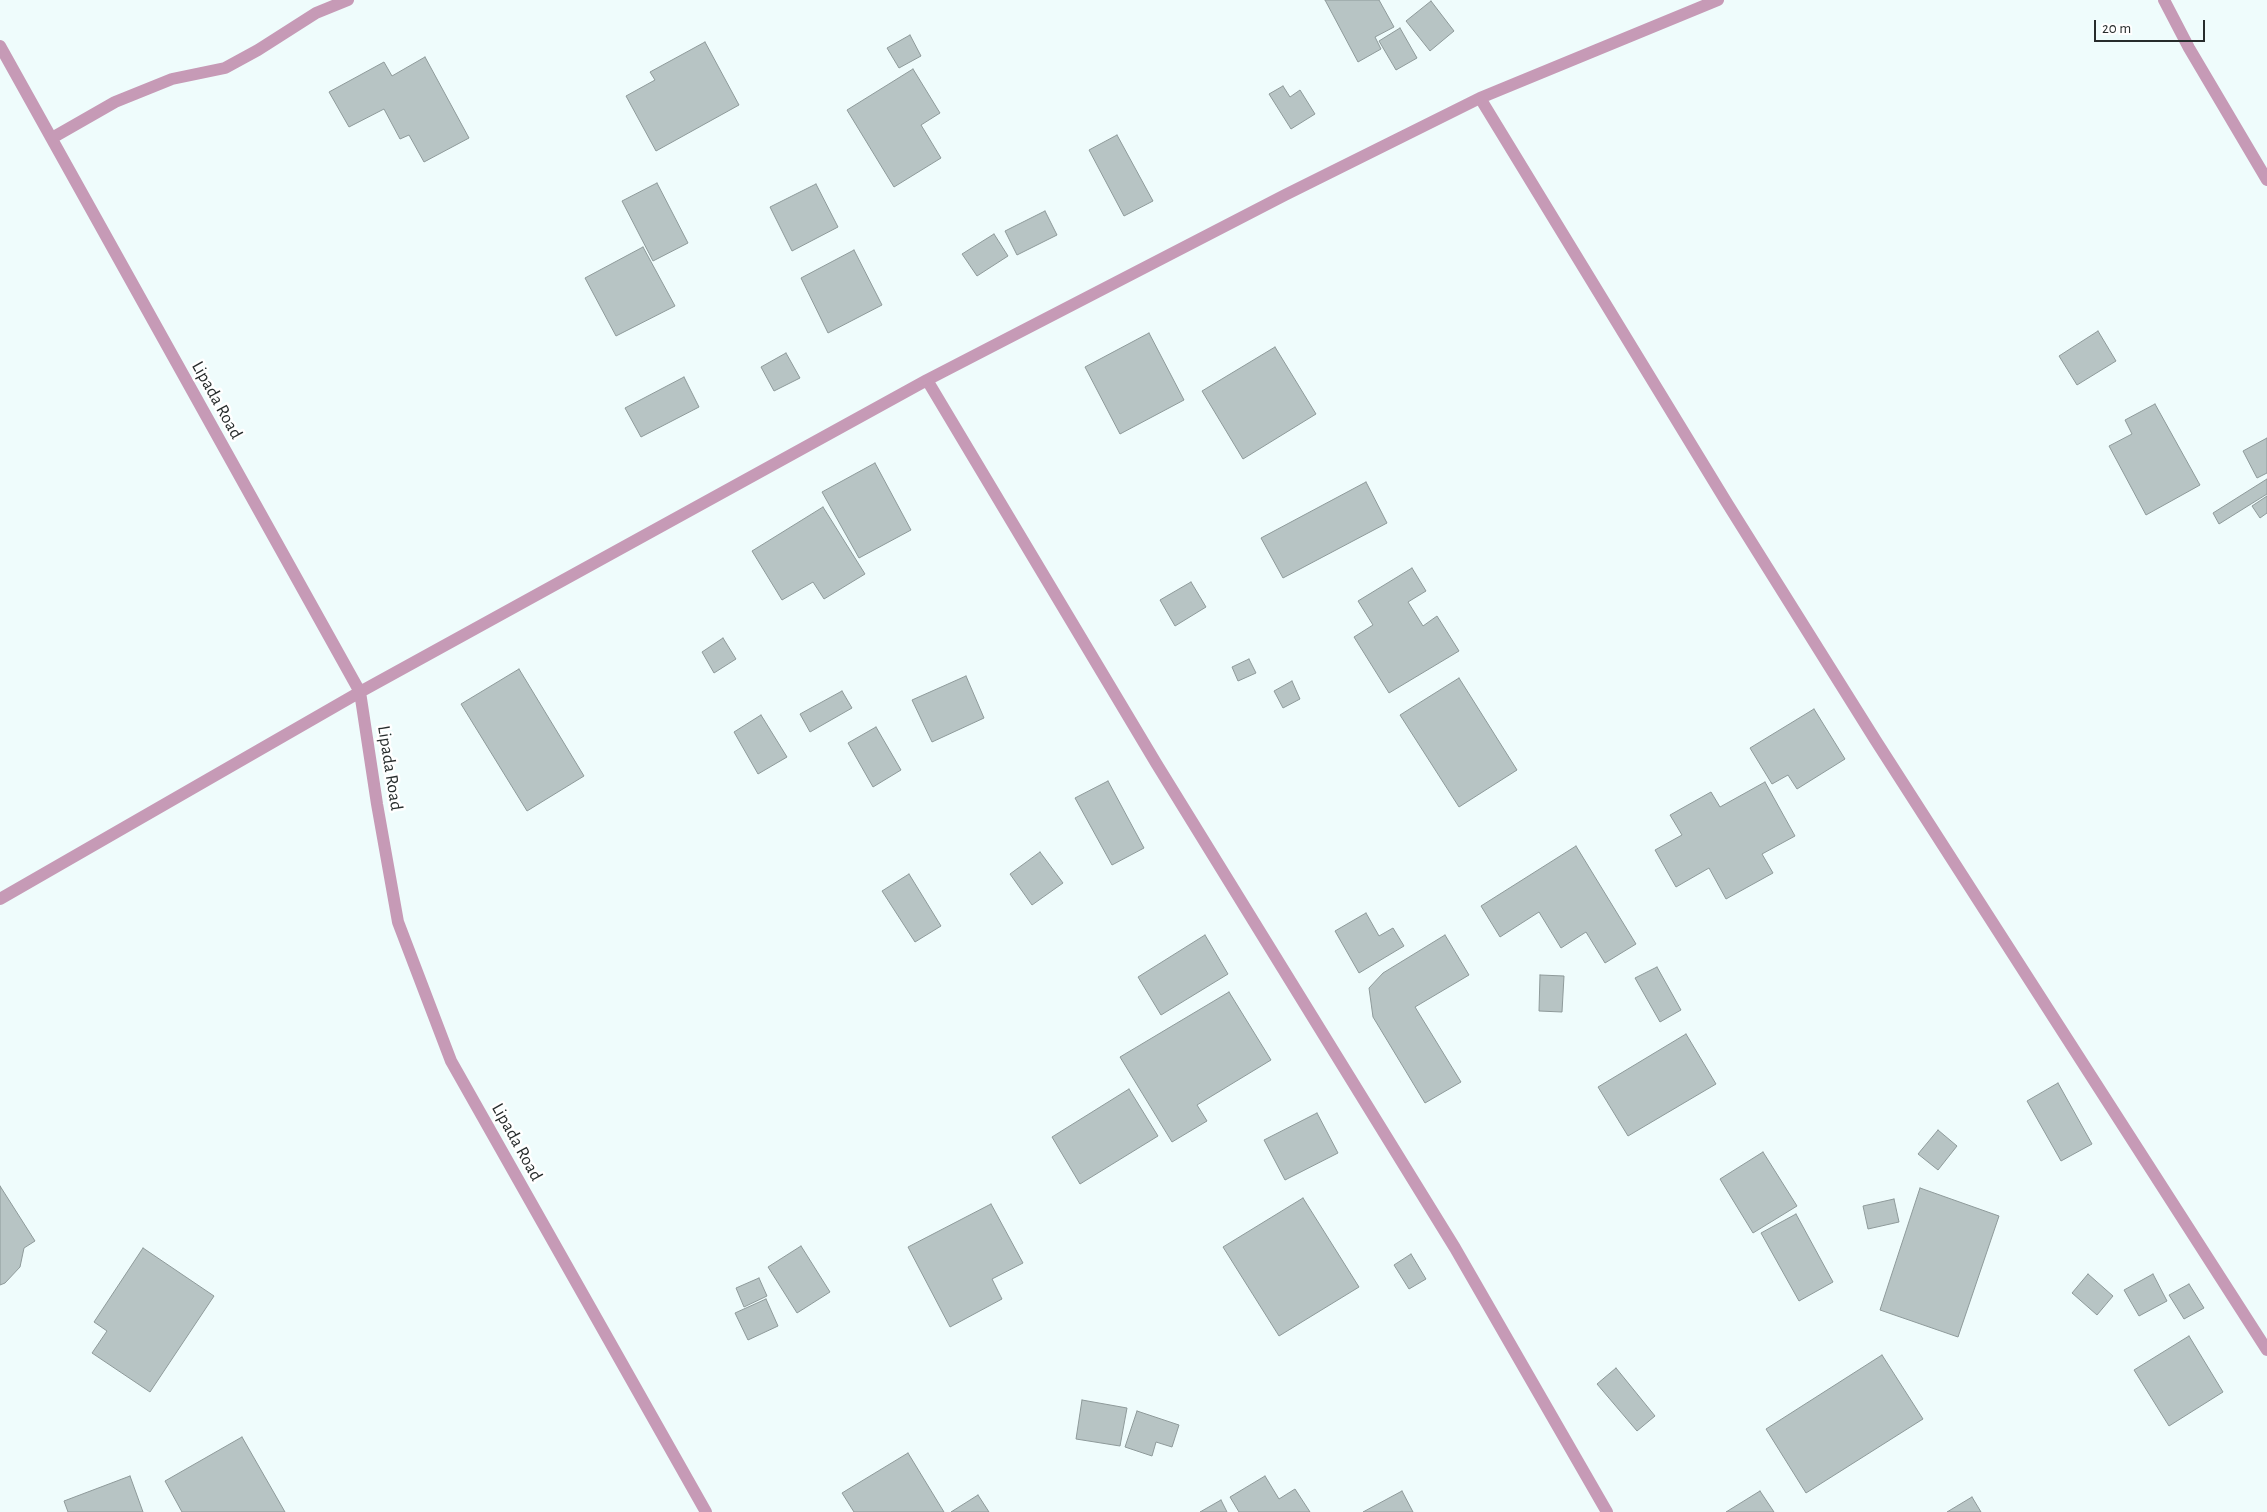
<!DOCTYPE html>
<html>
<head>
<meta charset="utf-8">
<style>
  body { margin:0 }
  #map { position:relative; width:2267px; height:1512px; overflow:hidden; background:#effcfc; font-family:"Alegreya Sans",sans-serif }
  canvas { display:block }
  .scale { position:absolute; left:2094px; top:20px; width:111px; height:22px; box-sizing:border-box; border:2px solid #272c2c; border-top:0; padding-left:6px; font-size:15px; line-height:18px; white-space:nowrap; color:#272c2c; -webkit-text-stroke:4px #fff; paint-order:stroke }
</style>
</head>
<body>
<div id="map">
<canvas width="2267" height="1512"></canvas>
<div class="scale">20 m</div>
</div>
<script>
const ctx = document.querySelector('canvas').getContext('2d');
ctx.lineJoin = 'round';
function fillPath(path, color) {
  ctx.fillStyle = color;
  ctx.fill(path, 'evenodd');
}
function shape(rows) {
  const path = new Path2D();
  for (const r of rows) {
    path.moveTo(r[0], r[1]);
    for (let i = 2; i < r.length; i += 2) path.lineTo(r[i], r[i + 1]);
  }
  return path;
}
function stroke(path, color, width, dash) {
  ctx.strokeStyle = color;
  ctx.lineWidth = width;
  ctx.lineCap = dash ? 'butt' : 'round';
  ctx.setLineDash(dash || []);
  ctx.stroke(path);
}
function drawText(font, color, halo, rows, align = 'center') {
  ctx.font = font + ' "Alegreya Sans",sans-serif';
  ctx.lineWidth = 5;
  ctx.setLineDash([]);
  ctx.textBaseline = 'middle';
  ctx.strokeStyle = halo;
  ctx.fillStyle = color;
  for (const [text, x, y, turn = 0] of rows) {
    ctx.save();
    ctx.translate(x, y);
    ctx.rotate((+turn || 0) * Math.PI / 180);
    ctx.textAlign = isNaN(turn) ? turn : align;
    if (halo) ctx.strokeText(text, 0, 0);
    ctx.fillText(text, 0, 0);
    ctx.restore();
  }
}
const building = shape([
  [1325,0,1379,0,1394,27,1375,37,1381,49,1358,62,1325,0],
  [1431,1,1454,31,1430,51,1406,21,1431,1],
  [1400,28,1417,58,1396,70,1379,41,1400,28],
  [910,35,921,56,899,68,887,48,910,35],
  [705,42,739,105,656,151,626,96,655,80,650,72,705,42],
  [425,57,469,138,424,162,409,135,400,139,384,109,349,127,329,92,384,62,392,76,425,57],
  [913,69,940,113,921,125,941,158,894,187,847,110,913,69],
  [1283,86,1290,97,1300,90,1315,114,1291,129,1269,94,1283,86],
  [1117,135,1153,201,1124,216,1089,150,1117,135],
  [657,183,688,243,653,261,622,201,657,183],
  [816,184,838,227,792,251,770,207,816,184],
  [1045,211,1057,235,1017,255,1005,231,1045,211],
  [994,234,1008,256,977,276,962,254,994,234],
  [643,247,675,306,616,336,585,278,643,247],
  [854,250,882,305,828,333,801,278,854,250],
  [2098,331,2116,361,2077,385,2059,356,2098,331],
  [1149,333,1184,400,1120,434,1085,367,1149,333],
  [1275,347,1316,414,1243,459,1202,391,1275,347],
  [786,353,800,378,774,391,761,367,786,353],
  [684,377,699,407,641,437,625,408,684,377],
  [2155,404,2200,485,2146,515,2109,446,2132,434,2125,420,2155,404],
  [2267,438,2267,473,2257,478,2243,451,2267,438],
  [875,463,911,530,859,558,822,492,875,463],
  [2267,479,2267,494,2219,524,2213,513,2267,479],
  [1366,482,1387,523,1283,578,1261,538,1366,482],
  [2267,496,2267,513,2260,518,2252,506,2267,496],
  [823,507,865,574,824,599,813,582,782,600,752,551,823,507],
  [1412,568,1426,591,1408,602,1423,626,1437,616,1459,651,1389,693,1354,637,1373,625,1358,601,1412,568],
  [1191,582,1206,607,1175,626,1160,600,1191,582],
  [723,638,736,659,714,673,702,652,723,638],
  [1249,659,1256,673,1238,681,1232,667,1249,659],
  [519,669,584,776,527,811,461,704,519,669],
  [966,676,984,718,932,742,912,700,966,676],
  [1459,678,1517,770,1459,807,1400,715,1459,678],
  [1292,681,1300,699,1283,708,1274,691,1292,681],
  [842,691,852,708,810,732,800,714,842,691],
  [1814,709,1845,759,1797,789,1788,775,1772,784,1750,748,1814,709],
  [761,715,787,757,758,774,734,732,761,715],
  [876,727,901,770,873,787,848,743,876,727],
  [1108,781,1144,848,1112,865,1075,798,1108,781],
  [1765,782,1795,836,1762,854,1773,873,1726,899,1709,868,1676,887,1655,850,1682,835,1670,815,1711,792,1720,807,1765,782],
  [1576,846,1636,944,1605,963,1586,932,1561,948,1539,912,1500,937,1481,906,1576,846],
  [1040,852,1063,883,1032,905,1010,874,1040,852],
  [909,874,941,926,915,942,882,891,909,874],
  [1366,913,1379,936,1393,928,1404,946,1359,973,1335,931,1366,913],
  [1205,935,1228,974,1161,1015,1138,977,1205,935],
  [1445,935,1469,975,1415,1007,1461,1082,1425,1103,1373,1017,1369,988,1383,973,1445,935],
  [1657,967,1681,1010,1660,1022,1635,978,1657,967],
  [1540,975,1564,976,1562,1012,1539,1011,1540,975],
  [1229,992,1271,1060,1197,1105,1207,1121,1172,1142,1120,1057,1229,992],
  [1686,1034,1716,1084,1628,1136,1598,1087,1686,1034],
  [2058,1083,2092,1144,2061,1161,2027,1101,2058,1083],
  [1129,1089,1158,1136,1080,1184,1052,1137,1129,1089],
  [1317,1113,1338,1153,1285,1180,1264,1140,1317,1113],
  [1938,1130,1957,1146,1938,1170,1918,1154,1938,1130],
  [1763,1152,1797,1206,1753,1233,1720,1179,1763,1152],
  [0,1186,35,1241,24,1248,20,1267,5,1283,0,1285,0,1186],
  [1920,1188,1999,1216,1958,1337,1880,1310,1920,1188],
  [1303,1198,1359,1287,1279,1336,1223,1247,1303,1198],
  [1894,1199,1899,1222,1868,1229,1863,1206,1894,1199],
  [991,1204,1023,1263,992,1279,1002,1299,950,1327,908,1247,991,1204],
  [1796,1214,1833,1282,1799,1301,1761,1233,1796,1214],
  [801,1246,830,1292,797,1313,768,1267,801,1246],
  [143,1248,214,1296,150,1392,92,1353,107,1331,94,1322,143,1248],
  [1411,1254,1426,1279,1409,1289,1394,1265,1411,1254],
  [2088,1274,2113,1296,2097,1315,2072,1293,2088,1274],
  [2153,1274,2167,1301,2139,1316,2124,1290,2153,1274],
  [759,1278,767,1296,744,1307,736,1288,759,1278],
  [2189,1284,2204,1308,2184,1319,2169,1295,2189,1284],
  [766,1299,778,1326,748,1340,735,1313,766,1299],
  [2189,1336,2223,1392,2169,1426,2134,1370,2189,1336],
  [1882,1355,1923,1419,1806,1493,1766,1429,1882,1355],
  [1616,1368,1655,1416,1637,1431,1597,1384,1616,1368],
  [1082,1400,1127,1408,1120,1446,1076,1439,1082,1400],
  [1137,1411,1179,1425,1172,1447,1156,1442,1152,1456,1125,1447,1137,1411],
  [242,1437,285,1512,182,1512,165,1481,242,1437],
  [908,1453,944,1512,854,1512,842,1493,908,1453],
  [130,1476,143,1512,68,1512,64,1501,130,1476],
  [1265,1476,1279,1499,1295,1489,1310,1512,1239,1512,1230,1497,1265,1476],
  [1402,1491,1413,1512,1363,1512,1402,1491],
  [1760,1491,1774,1512,1726,1512,1760,1491],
  [978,1495,989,1512,951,1512,978,1495],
  [1972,1497,1981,1512,1947,1512,1972,1497],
  [1221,1500,1227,1512,1200,1512,1221,1500]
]);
fillPath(building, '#b7c4c4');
stroke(building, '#8e9a9a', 1);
stroke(shape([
  [2164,0,2189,48,2267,180],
  [0,46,360,692,377,804,398,922,451,1061,706,1512],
  [1480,98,1727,503,1876,741,2267,1350],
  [52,138,115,102,172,79,225,68,258,50,316,13,348,0],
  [927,380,1285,195,1480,98,1718,0],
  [0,899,360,692,927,380,1156,763,1455,1248,1607,1512]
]), '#c69ab6', 12);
drawText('18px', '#272c2c', '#fff', [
  ["Lipada Road",217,400,61],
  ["Lipada Road",390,768,81],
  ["Lipada Road",517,1142,61]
]);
</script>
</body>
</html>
